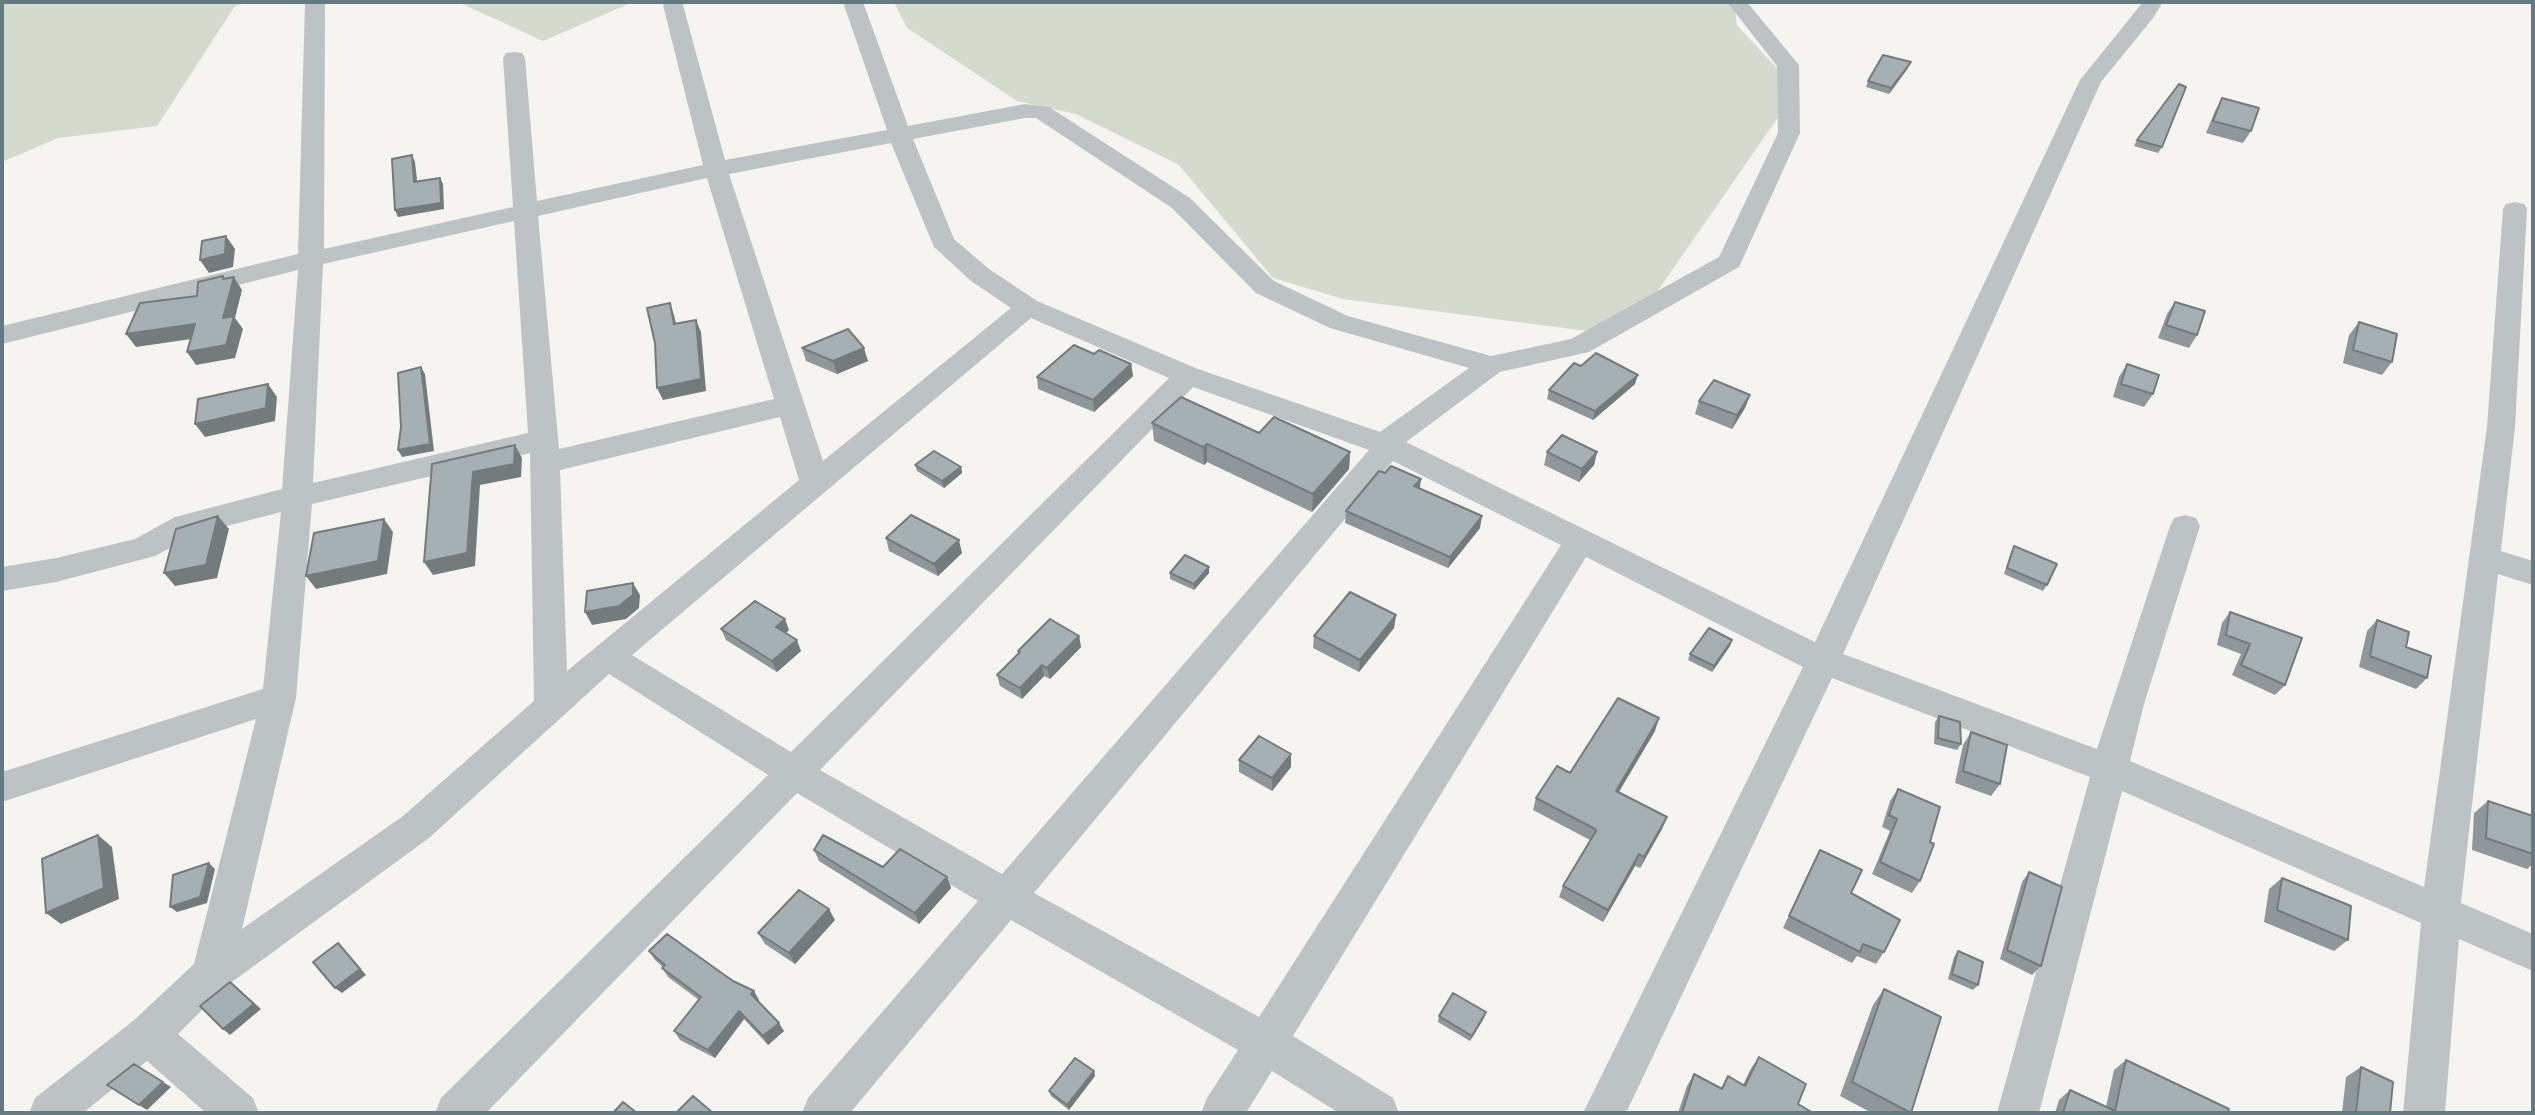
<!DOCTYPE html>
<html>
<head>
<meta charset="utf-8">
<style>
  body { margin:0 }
  #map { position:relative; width:2535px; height:1115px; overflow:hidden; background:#f5f4f0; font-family:Barlow,sans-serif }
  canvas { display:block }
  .frame { position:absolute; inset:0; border:4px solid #637a82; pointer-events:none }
</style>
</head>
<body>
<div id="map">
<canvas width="2535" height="1115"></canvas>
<div class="frame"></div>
</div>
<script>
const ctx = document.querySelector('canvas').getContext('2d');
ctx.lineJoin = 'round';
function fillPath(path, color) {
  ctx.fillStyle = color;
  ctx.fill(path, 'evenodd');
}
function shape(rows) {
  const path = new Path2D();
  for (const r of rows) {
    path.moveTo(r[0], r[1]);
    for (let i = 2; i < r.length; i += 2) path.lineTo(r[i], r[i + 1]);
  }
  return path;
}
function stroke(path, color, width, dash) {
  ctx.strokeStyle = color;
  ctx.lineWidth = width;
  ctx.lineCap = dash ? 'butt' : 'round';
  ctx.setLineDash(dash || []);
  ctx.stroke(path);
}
fillPath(shape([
  [2,2,250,2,235,6,157,126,58,138,2,162],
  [458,2,633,2,543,41],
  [894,2,1734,2,1737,25,1797,90,1650,302,1594,332,1343,299,1273,278,1179,165,1076,114,1017,101,907,28]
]), '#d5dacf');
fillPath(shape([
  [305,2,325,2,324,249,513,207,503,58,506,53,514,52,522,53,525,58,537,201,703,165,663,5,665,2,685,2,683,5,725,160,887,130,843,2,863,2,908,126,1025,104,1049,107,1190,198,1274,281,1348,316,1491,356,1571,339,1719,257,1778,133,1777,66,1727,2,1747,2,1799,65,1800,133,1739,267,1589,352,1500,372,1406,442,1815,642,2080,80,2143,2,2163,2,2153,18,2101,82,1843,654,2097,749,2170,526,2174,518,2185,515,2196,518,2200,526,2144,704,2130,761,2424,887,2487,427,2503,209,2506,204,2515,202,2524,204,2527,209,2515,427,2501,551,2533,561,2533,585,2498,574,2461,903,2533,934,2533,971,2459,939,2445,1113,2403,1113,2421,923,2122,791,2039,1113,1997,1113,2090,777,1832,678,1626,1113,1583,1113,1803,667,1586,557,1293,1036,1393,1098,1399,1113,1339,1113,1272,1071,1246,1113,1201,1113,1207,1098,1238,1050,1011,920,850,1113,802,1113,808,1098,978,901,797,793,486,1113,435,1113,441,1098,768,775,609,674,429,838,225,987,178,1034,253,1098,259,1113,206,1113,147,1061,83,1113,29,1113,35,1098,133,1021,194,964,256,719,2,802,2,772,263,689,281,512,196,534,155,556,56,582,2,591,2,567,56,558,135,539,175,517,282,489,298,270,2,344,2,326,298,254,305,2],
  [1025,118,1036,118,1172,208,1256,293,1330,328,1469,368,1380,432,1198,369,1037,301,989,269,954,239,913,139,1025,118],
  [891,143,934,247,971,281,1011,308,823,461,729,174,891,143],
  [707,178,774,399,559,449,538,216,707,178],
  [514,221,528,433,313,483,323,264,514,221],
  [1031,318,1169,378,791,752,632,655,1031,318],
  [1193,387,1369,450,1002,874,820,770,1193,387],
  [780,417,799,480,567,671,560,470,780,417],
  [530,453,534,701,403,816,242,929,296,698,312,504,530,453],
  [1393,461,1561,545,1259,1017,1034,893,1393,461]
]), '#bdc3c5');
fillPath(shape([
  [1908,68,1889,94,1866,87,1868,81],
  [2222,98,2251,131,2243,143,2206,133,2215,111],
  [2137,140,2162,147,2158,153,2134,146],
  [2175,302,2197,335,2189,348,2158,338,2167,314],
  [2359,322,2392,362,2382,375,2343,363,2349,335],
  [802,348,868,361,837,374,806,361],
  [1094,354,1131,364,1133,376,1094,412,1038,389,1037,377],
  [2127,364,2153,394,2144,407,2113,397,2119,377],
  [1581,366,1635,384,1593,420,1547,399,1549,390],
  [1750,395,1745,408,1732,429,1695,414,1699,401],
  [1152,423,1259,433,1350,452,1349,469,1312,512,1207,462,1204,465,1154,441],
  [1547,452,1597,452,1594,465,1579,482,1544,465],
  [915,465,961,467,962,473,944,488,917,471],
  [1385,473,1421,479,1420,488,1480,528,1448,568,1345,523,1346,511],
  [886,538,962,553,938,576,889,551],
  [2014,546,2047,585,2043,591,2004,574,2011,552],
  [1170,573,1209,573,1194,590,1170,579],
  [2230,612,2285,685,2275,695,2232,675,2241,654,2217,645,2222,623],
  [1396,615,1394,628,1359,672,1313,648,1314,636],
  [2377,620,2406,647,2427,678,2416,689,2359,667,2367,631],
  [721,629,789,630,786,633,801,651,777,672,726,640],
  [1079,636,1081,647,1050,679,1044,676,1022,699,1000,686,997,675,1018,654,1018,651],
  [1732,640,1730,646,1712,672,1688,660,1690,654],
  [1939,716,1961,744,1957,750,1934,744,1935,722],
  [1655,731,1619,792,1667,817,1662,829,1640,868,1635,866,1603,922,1559,897,1563,886,1590,840,1533,810,1536,798,1570,773],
  [1971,732,2000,784,1991,796,1955,783,1963,745],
  [1239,760,1291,767,1272,791,1239,772],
  [1898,789,1930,842,1920,881,1912,893,1872,874,1890,831,1882,827,1890,801],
  [2488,801,2533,816,2533,864,2527,869,2472,850,2474,813],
  [814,850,883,867,947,877,951,888,919,924,819,861],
  [1820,850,1851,893,1884,952,1876,964,1857,956,1852,963,1783,928,1814,861],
  [2029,872,2041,966,2032,975,2000,959,2022,882],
  [2282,878,2348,940,2334,951,2264,922,2269,889],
  [835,920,795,964,765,944,758,933],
  [649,951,759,1000,758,1001,784,1031,768,1045,744,1019,715,1058,680,1040,674,1031,699,1000,668,977,662,968,663,967,655,960],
  [1958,951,1978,985,1973,990,1948,979,1954,957],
  [1884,989,1911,1113,1872,1113,1840,1096,1873,1005],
  [1439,1016,1484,1018,1470,1041,1438,1022],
  [1759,1057,1798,1104,1813,1113,1678,1113,1687,1086,1694,1074,1721,1088,1728,1076,1743,1085,1750,1070],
  [2126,1060,2228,1113,2055,1113,2059,1100,2070,1090,2106,1107,2114,1070],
  [2361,1067,2390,1113,2342,1113,2346,1077],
  [1094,1071,1095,1076,1069,1110,1051,1096,1049,1091]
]), '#8f979a');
fillPath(shape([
  [1911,62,1908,68,1889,94,1891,88],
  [412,155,415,162,418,189,414,182],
  [440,178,443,184,444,209,398,217,395,210],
  [226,236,235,249,233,267,209,273,200,260],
  [223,276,231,287,234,277,242,290,235,318,243,329,235,358,196,365,187,352,223,318],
  [670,303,674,315,679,336,674,324],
  [696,320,701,332,706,391,663,400,657,388],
  [195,324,205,337,136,347,126,334],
  [864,348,868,361,837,374,833,361],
  [1131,364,1133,376,1094,412,1093,400],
  [421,367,425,374,434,451,402,457,398,450],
  [1638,375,1635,384,1593,420,1595,411],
  [268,384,277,397,275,421,205,437,195,424],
  [1750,395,1745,408,1732,429,1737,415],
  [1207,444,1207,462,1204,465,1203,447],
  [515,445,522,458,521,477,480,485,475,566,433,575,424,562,473,472],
  [1350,452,1349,469,1312,512,1313,494],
  [1597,452,1594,465,1579,482,1582,469],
  [961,467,962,473,944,488,942,481],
  [1421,479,1419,490,1414,486],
  [218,516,229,529,217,578,175,586,164,573],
  [1482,516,1480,528,1448,568,1450,557],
  [384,519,393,532,387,574,316,589,306,576],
  [959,540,962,553,938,576,934,564],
  [1209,567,1209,573,1194,590,1194,584],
  [633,583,640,595,639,608,626,619,592,625,585,612],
  [1396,615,1394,628,1359,672,1360,660],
  [785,619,789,630,780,638,776,627],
  [1079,636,1081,647,1050,679,1047,668],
  [797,640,801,651,777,672,772,661],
  [1732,640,1730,646,1712,672,1714,666],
  [1042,665,1044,676,1022,699,1020,688],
  [1659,718,1655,731,1612,803,1616,791],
  [1291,754,1291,767,1272,791,1272,778],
  [1667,817,1662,829,1640,868,1644,857],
  [98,835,112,847,119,899,61,924,46,913],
  [1639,854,1635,866,1603,922,1608,910],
  [209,863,215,869,207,903,177,912,170,907],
  [947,877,951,888,919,924,915,913],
  [829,909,835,920,795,964,789,953],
  [338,943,366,975,342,993,335,988],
  [230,982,261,1009,230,1035,223,1029],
  [754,991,759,1000,757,1003,751,994],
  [739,1011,744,1019,715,1058,708,1050],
  [1486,1012,1484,1018,1470,1041,1472,1036],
  [779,1023,784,1031,768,1045,763,1036],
  [1094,1071,1095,1076,1069,1110,1067,1105],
  [163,1082,171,1087,147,1110,139,1105]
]), '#747b7d');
const building = shape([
  [1883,55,1911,62,1891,88,1868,81,1883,55],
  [2179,84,2186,87,2162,147,2137,140,2179,84],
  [2222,98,2259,108,2251,131,2213,121,2222,98],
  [412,155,414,182,440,178,441,203,395,210,392,159,412,155],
  [226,236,225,254,200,260,202,241,226,236],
  [223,276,223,279,234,277,223,318,234,316,226,345,187,352,195,324,126,334,140,303,197,296,198,282,223,276],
  [2175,302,2205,311,2197,335,2166,325,2175,302],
  [670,303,674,324,696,320,701,379,657,388,655,343,647,308,670,303],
  [2359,322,2397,334,2392,362,2353,350,2359,322],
  [848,329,864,348,833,361,802,348,848,329],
  [1074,345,1094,354,1099,350,1131,364,1093,400,1037,377,1074,345],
  [1596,353,1638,375,1595,411,1549,390,1574,363,1581,366,1596,353],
  [2127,364,2159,375,2153,394,2121,384,2127,364],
  [421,367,430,444,398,450,401,427,398,373,421,367],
  [1714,380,1750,395,1737,415,1699,401,1714,380],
  [268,384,266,408,195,424,198,399,268,384],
  [1181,397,1259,433,1274,417,1350,452,1313,494,1207,444,1203,447,1152,423,1181,397],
  [1562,435,1597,452,1582,469,1547,452,1562,435],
  [515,445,514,464,473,472,467,553,424,562,432,464,515,445],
  [934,451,961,467,942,481,915,465,934,451],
  [1391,466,1421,479,1414,486,1482,516,1450,557,1346,511,1379,471,1385,473,1391,466],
  [911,515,959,540,934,564,886,538,911,515],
  [218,516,206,565,164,573,176,529,218,516],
  [384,519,378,561,306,576,314,533,384,519],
  [2014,546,2057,564,2047,585,2007,568,2014,546],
  [1185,555,1209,567,1194,584,1170,573,1185,555],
  [633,583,633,595,619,606,585,612,587,591,633,583],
  [1350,592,1396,615,1360,660,1314,636,1350,592],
  [755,601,785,619,776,627,797,640,772,661,721,629,755,601],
  [2230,612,2302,638,2285,685,2241,665,2250,644,2226,635,2230,612],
  [1050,619,1079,636,1047,668,1042,665,1020,688,997,675,1020,652,1018,651,1050,619],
  [2377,620,2409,632,2406,647,2431,656,2427,678,2370,656,2377,620],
  [1709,628,1732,640,1714,666,1690,654,1709,628],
  [1618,698,1659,718,1616,791,1667,817,1644,857,1639,854,1608,910,1563,886,1596,831,1595,829,1536,798,1557,766,1570,773,1618,698],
  [1939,716,1960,722,1961,744,1938,738,1939,716],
  [1971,732,2007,745,2000,784,1963,771,1971,732],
  [1259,736,1291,754,1272,778,1239,760,1259,736],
  [1898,789,1940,807,1930,842,1934,844,1920,881,1880,862,1897,819,1889,815,1898,789],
  [2488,801,2533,816,2533,854,2486,838,2488,801],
  [98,835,104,888,46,913,42,859,98,835],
  [823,835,883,867,900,849,947,877,915,913,814,850,823,835],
  [1820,850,1862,870,1851,893,1900,920,1884,952,1863,944,1860,952,1789,916,1820,850],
  [209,863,200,897,170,907,173,875,209,863],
  [2029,872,2062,887,2041,966,2007,950,2029,872],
  [2282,878,2351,906,2348,940,2277,910,2282,878],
  [799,890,829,909,789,953,758,933,799,890],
  [667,934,733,981,754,991,751,994,779,1023,763,1036,739,1011,708,1050,674,1031,701,997,662,968,665,965,649,951,667,934],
  [338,943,360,969,335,988,313,962,338,943],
  [1958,951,1983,962,1978,985,1952,974,1958,951],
  [230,982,254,1004,223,1029,200,1006,230,982],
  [1884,989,1941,1017,1911,1113,1852,1082,1884,989],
  [1453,993,1486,1012,1472,1036,1439,1016,1453,993],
  [1759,1057,1806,1084,1798,1104,1813,1113,1682,1113,1694,1074,1722,1089,1728,1076,1745,1086,1759,1057],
  [1075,1058,1094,1071,1067,1105,1049,1091,1075,1058],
  [2126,1060,2229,1109,2228,1113,2063,1113,2070,1090,2115,1111,2126,1060],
  [134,1064,163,1082,139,1105,107,1085,134,1064],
  [2361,1067,2393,1082,2390,1113,2356,1113,2361,1067],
  [693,1096,713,1113,676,1113,693,1096],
  [623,1102,637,1113,613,1113,623,1102]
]);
fillPath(building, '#a6b0b3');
stroke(building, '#747b7d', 2);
</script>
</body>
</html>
